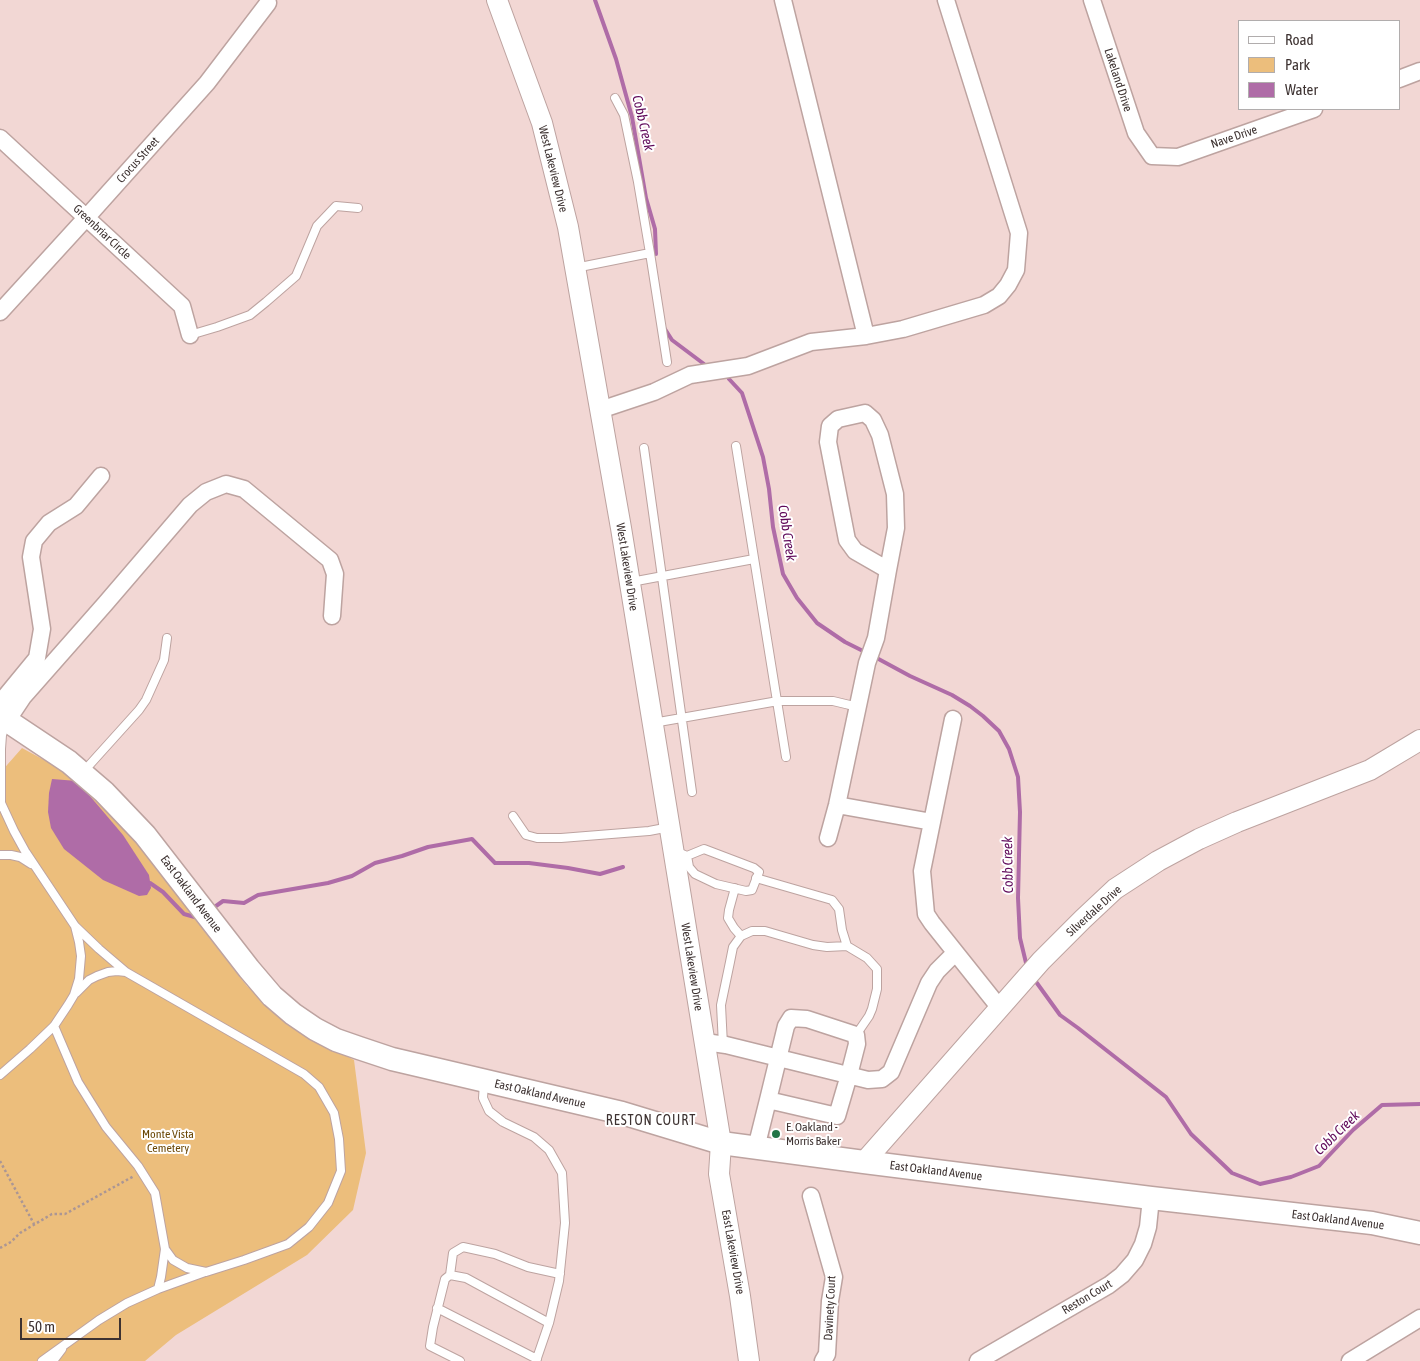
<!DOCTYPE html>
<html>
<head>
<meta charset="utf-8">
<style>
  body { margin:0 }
  #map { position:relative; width:1420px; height:1361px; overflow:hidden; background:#f2d7d4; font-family:"Asap Condensed",sans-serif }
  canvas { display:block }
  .legend { position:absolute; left:1238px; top:20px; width:162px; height:90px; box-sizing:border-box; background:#fff; border:1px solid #b1adad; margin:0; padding:6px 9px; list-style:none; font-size:15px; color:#3d3231 }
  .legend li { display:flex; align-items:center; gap:10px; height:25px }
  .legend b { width:25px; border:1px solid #b1adad }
  .scale { position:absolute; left:20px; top:1318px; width:101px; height:22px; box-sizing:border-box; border:2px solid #3d3231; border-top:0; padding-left:6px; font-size:15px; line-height:18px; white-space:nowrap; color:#3d3231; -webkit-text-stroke:4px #fff; paint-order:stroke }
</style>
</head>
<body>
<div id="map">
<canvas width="1420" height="1361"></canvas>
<ul class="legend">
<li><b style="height:6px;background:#fff"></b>Road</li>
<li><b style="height:14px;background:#ecbe7c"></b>Park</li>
<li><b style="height:14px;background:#af6ca7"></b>Water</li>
</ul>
<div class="scale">50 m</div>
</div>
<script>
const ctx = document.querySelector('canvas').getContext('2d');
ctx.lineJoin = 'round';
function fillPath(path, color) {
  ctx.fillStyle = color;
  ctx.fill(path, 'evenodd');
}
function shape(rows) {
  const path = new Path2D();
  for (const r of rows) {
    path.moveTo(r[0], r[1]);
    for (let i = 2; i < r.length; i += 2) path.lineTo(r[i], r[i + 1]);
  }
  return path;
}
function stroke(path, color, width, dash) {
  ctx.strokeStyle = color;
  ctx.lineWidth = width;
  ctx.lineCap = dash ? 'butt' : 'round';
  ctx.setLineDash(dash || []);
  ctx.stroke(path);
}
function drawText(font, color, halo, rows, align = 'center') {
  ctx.font = font + ' "Asap Condensed",sans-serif';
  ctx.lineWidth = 4;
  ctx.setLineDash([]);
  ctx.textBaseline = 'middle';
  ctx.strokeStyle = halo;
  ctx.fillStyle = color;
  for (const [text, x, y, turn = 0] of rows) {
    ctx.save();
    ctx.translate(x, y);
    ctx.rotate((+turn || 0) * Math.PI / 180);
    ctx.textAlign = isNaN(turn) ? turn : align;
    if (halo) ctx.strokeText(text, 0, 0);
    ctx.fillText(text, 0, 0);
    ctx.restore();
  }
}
fillPath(shape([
  [22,748,70,774,115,818,154,863,201,927,247,986,295,1028,354,1060,366,1153,353,1210,307,1255,176,1335,145,1361,0,1361,0,773]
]), '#ecbe7c');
fillPath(shape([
  [52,779,77,781,101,809,123,835,149,875,151,888,147,895,139,896,103,880,64,849,51,828,48,812,49,793]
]), '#af6ca7');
stroke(shape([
  [595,0,616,59,632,117,646,198,655,229,656,254],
  [663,326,672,340,704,364],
  [729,379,742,393,763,457,769,489,773,527,783,574,797,598,817,623,845,642,867,653],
  [873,656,910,676,952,695,970,706,983,716,999,731,1009,749,1018,777,1020,812,1018,898,1020,938,1027,967],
  [150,883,163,892,184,914,198,918],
  [216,906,223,901,244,903,258,895,328,883,352,876,375,863,402,856,428,847,472,839,495,863,529,863,568,868,600,874,623,867],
  [1034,979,1060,1015,1078,1028,1166,1097,1191,1134,1232,1173,1260,1184,1291,1177,1319,1166,1353,1130,1382,1105,1420,1104]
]), '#af6ca7', 4);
const service = shape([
  [650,253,667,362],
  [575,268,650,253,638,182,624,115,615,98],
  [190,335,217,327,250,315,266,302,296,276,317,226,336,206,358,208],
  [736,446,786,757],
  [644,448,692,792],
  [631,582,754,559],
  [653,723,778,701,833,701,858,707],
  [84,771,139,710,146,700,164,660,167,638],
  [0,807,1,803,1,749,2,735,6,722],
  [513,816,526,835,537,838,561,838,649,831,670,827],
  [675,851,687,856,689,867,695,874,716,884,746,891,752,890,759,872,754,868,704,849,687,856],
  [0,855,11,855,20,857,31,864],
  [756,878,832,900,839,909,842,930,847,946],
  [735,888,729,910,728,918,734,928,741,936],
  [75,926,99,949,126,972,304,1074,319,1087,334,1113,339,1139,341,1171,328,1203,309,1227,288,1244,244,1260,206,1272,187,1268,173,1260,165,1249],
  [76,993,89,980,97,976,108,972,117,971,126,972],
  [723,1045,721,1005,730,962,733,947,741,936,752,931,765,931,813,945,827,947,847,946,867,958,877,969,877,989,872,1009,869,1016,856,1035],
  [0,1075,30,1049,54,1026,68,1005,74,995,79,979,81,956,79,942,75,926,25,851,14,831,1,803],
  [484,1083,483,1098,489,1111,503,1122,534,1137,549,1150,562,1173,565,1223,559,1281,549,1323,536,1361],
  [450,1275,453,1253,463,1247,495,1254,528,1267,560,1274],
  [158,1289,205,1272],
  [437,1308,537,1359],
  [42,1361,99,1320,127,1303,158,1289,161,1277,165,1249,155,1193,138,1166,106,1127,78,1082,54,1026],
  [53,1361,62,1349],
  [460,1361,430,1346,433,1327,445,1279,450,1275,466,1278,549,1323]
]);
const minor = shape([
  [783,0,866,336],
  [1092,0,1136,133,1152,156,1178,157,1314,109],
  [1399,79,1420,71],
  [0,138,182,306,190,335],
  [0,312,86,218,207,83,268,3],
  [600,410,654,392,690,375,748,366,811,342,866,336,903,329,984,305,999,296,1008,285,1016,270,1019,233,946,0],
  [0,703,37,658,42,629,31,557,34,541,49,523,76,506,101,476],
  [953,719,922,871,926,914,932,923,999,1007],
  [7,721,23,697,105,604,190,505,206,492,226,484,244,489,330,560,335,574,332,616],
  [837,805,932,822],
  [828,838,837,805,867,663,876,638,888,570,896,528,895,494,880,435,873,420,865,413,838,419,830,426,828,442,847,540,855,551,888,570],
  [705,1042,726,1045,868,1080,882,1079,891,1072,929,983,937,971,955,953],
  [756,1148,768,1100,786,1026,791,1018,807,1019,856,1035,857,1044,849,1075,837,1116,768,1100],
  [811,1196,834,1277,830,1301,827,1354,823,1361],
  [978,1361,1109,1285,1122,1275,1135,1260,1143,1244,1148,1227,1151,1198],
  [1350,1361,1420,1318]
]);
const tertiary = shape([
  [497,0,542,123,568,227,621,528,721,1143,719,1174,740,1296,749,1361],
  [864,1162,1041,961,1083,919,1115,889,1158,861,1199,839,1237,822,1370,770,1420,740]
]);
const secondary = shape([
  [0,716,69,762,104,792,145,835,249,969,272,996,293,1014,315,1029,336,1040,359,1048,392,1059,622,1113,721,1143,864,1162,1151,1198,1372,1223,1420,1233]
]);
stroke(service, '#bda3a0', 10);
stroke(minor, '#bda3a0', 19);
stroke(tertiary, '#bda3a0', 22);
stroke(secondary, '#bda3a0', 25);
stroke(shape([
  [0,1161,34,1224],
  [0,1248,11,1242,20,1233,52,1214,65,1214,134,1176]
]), '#ab9694', 2.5, [2.5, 2.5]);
stroke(service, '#fff', 8);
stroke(minor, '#fff', 16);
stroke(tertiary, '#fff', 20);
stroke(secondary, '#fff', 22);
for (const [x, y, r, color] of [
  [776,1134,5,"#217445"]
]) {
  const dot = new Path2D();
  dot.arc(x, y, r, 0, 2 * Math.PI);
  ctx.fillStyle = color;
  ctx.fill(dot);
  stroke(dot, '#fff', 2);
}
drawText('12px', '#3d3231', '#fff', [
  ["Lakeland Drive",1118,80,72],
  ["Nave Drive",1234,137,-19],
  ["Crocus Street",138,160,-48],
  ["West Lakeview Drive",553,169,76],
  ["Greenbriar Circle",102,232,43],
  ["West Lakeview Drive",627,567,81],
  ["East Oakland Avenue",191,894,53],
  ["Silverdale Drive",1094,911,-42],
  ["West Lakeview Drive",692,967,81],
  ["East Oakland Avenue",540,1094,13],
  ["East Oakland Avenue",936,1171,7],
  ["East Oakland Avenue",1338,1220,7],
  ["East Lakeview Drive",733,1252,80],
  ["Reston Court",1087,1297,-31],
  ["Davinety Court",830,1308,-87]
]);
drawText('12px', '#3d3231', '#fff', [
  ["E. Oakland -",786,1127],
  ["Morris Baker",786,1141]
], 'left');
drawText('12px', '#6b4806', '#fff', [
  ["Monte Vista",168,1134],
  ["Cemetery",168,1148]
]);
drawText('italic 14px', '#600a5a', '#fff', [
  ["Cobb Creek",643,123,77],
  ["Cobb Creek",787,533,81],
  ["Cobb Creek",1008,865,-91],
  ["Cobb Creek",1337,1133,-44]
]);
ctx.letterSpacing = '1px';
drawText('14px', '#3d3231', '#fff', [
  ["RESTON COURT",651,1121]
]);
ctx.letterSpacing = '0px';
</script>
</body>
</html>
